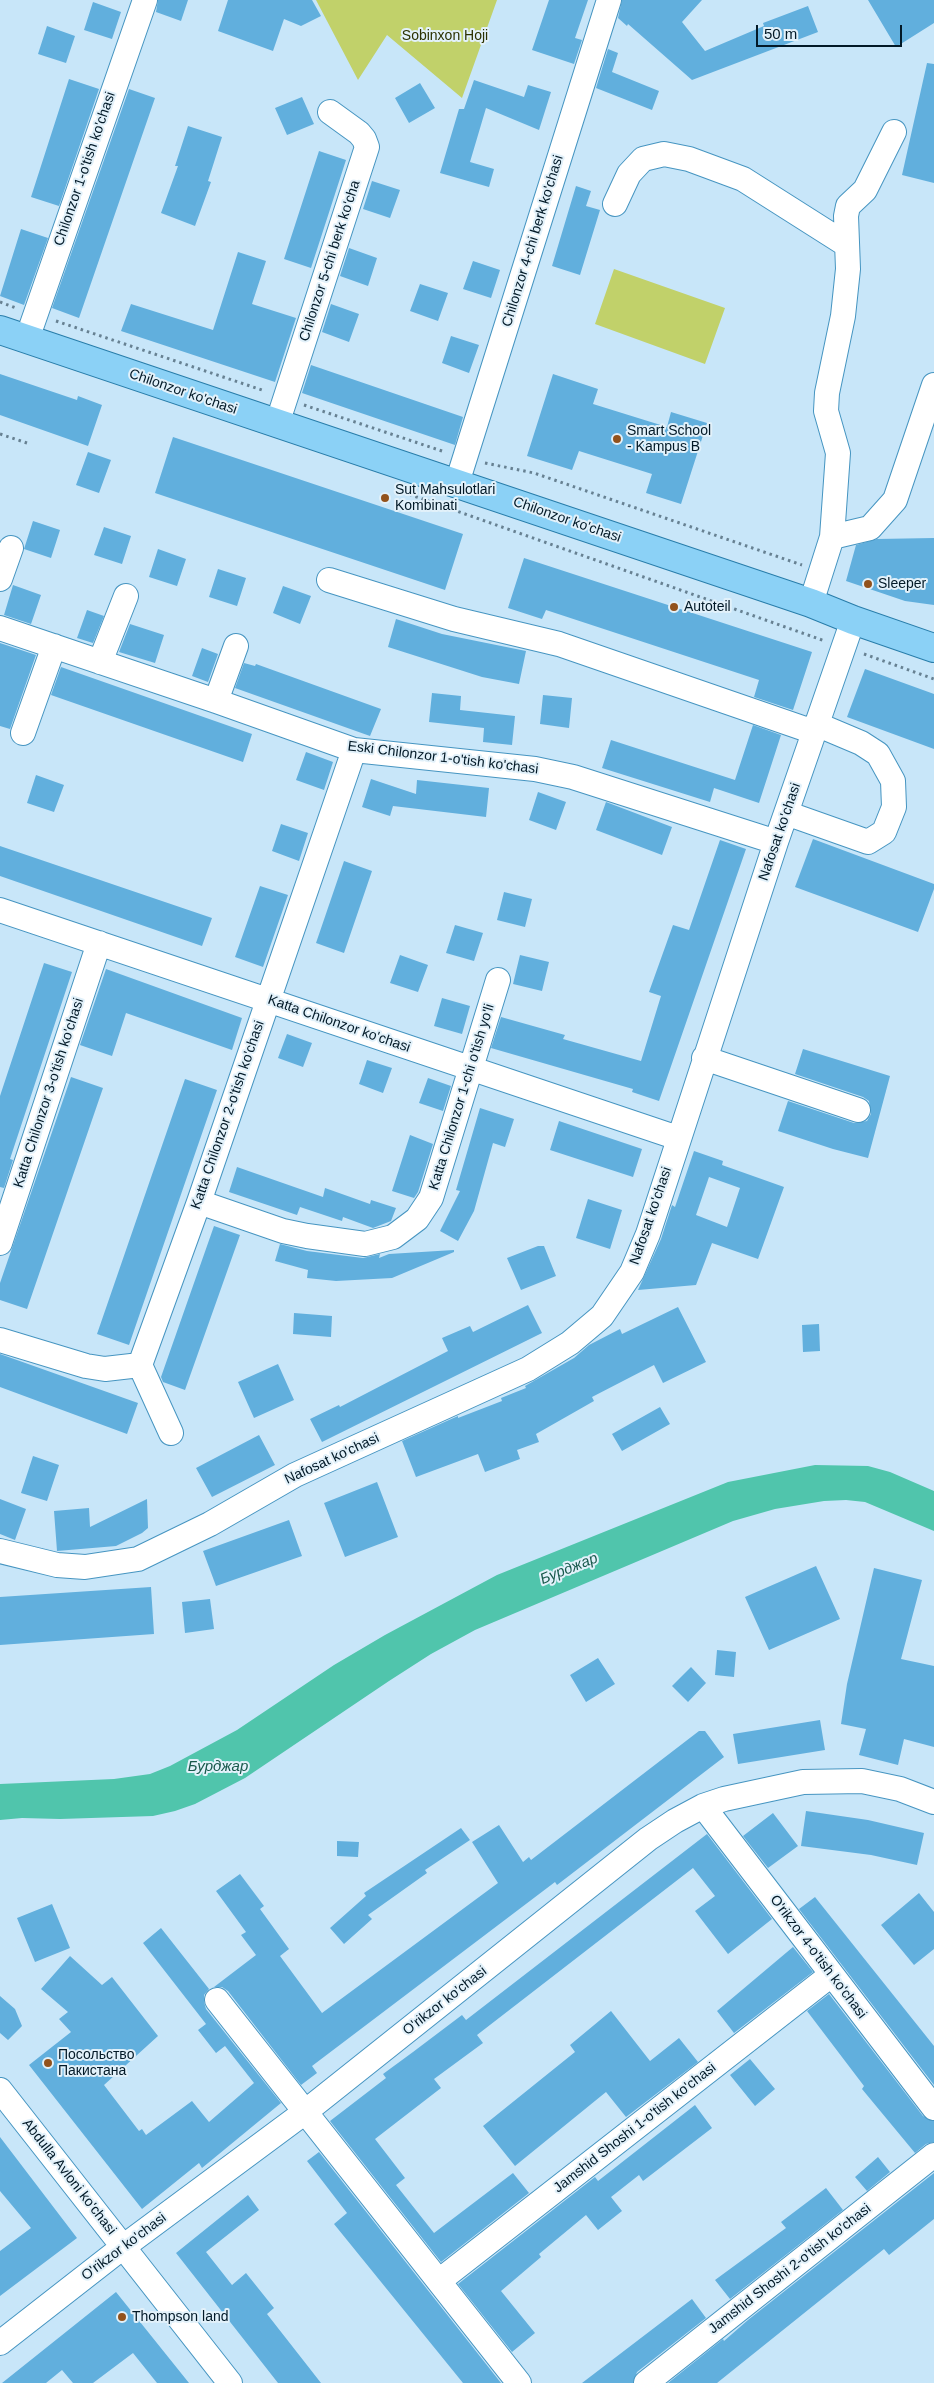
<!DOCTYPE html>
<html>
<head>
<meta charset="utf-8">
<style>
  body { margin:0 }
  #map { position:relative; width:934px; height:2383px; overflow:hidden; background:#c8e6f9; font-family:Helvetica,sans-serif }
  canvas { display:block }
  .scale { position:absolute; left:756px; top:25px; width:146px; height:22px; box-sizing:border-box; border:2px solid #021927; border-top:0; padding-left:6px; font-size:15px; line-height:18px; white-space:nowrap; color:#021927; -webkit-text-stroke:4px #e2f1fa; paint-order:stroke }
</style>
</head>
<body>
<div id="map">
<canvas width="934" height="2383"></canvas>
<div class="scale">50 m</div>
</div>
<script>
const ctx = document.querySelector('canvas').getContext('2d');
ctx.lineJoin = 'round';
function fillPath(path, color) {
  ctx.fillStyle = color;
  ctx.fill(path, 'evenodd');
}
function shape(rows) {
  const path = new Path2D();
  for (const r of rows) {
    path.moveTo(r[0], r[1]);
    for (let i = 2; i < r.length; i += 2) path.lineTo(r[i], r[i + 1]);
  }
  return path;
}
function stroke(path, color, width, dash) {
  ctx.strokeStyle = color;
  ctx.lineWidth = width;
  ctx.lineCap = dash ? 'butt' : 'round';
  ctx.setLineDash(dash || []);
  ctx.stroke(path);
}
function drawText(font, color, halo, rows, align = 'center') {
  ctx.font = font + ' Helvetica,sans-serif';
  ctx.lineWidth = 4;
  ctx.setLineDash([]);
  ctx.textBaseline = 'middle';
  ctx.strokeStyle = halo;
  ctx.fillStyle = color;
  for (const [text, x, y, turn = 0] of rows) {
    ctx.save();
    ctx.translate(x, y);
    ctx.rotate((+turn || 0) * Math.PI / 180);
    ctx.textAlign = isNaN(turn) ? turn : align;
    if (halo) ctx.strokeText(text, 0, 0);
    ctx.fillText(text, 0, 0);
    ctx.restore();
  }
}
fillPath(shape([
  [316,0,497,0,462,98,387,35,358,80],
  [614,269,725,308,705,364,595,324]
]), '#c1d16a');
fillPath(shape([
  [815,1465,868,1466,890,1472,934,1491,934,1531,865,1502,846,1500,824,1501,775,1509,733,1521,475,1630,431,1654,389,1681,245,1778,195,1804,175,1811,153,1816,60,1819,22,1818,0,1820,0,1784,114,1779,150,1774,170,1766,237,1730,334,1665,385,1635,497,1575,728,1482]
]), '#50c5ac');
fillPath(shape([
  [158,0,188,0,181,21,156,12],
  [228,0,312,0,321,16,301,26,284,19,273,51,218,31],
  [549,0,588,0,575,38,582,40,574,64,532,50],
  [622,0,702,0,682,22,705,51,764,26,763,23,808,6,818,32,692,80,628,24,627,26,618,18],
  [868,0,934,0,934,23,896,47],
  [93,2,121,12,112,39,84,30],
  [47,26,75,36,66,63,38,54],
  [608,49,618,53,612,72,659,91,652,110,596,88],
  [927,63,934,64,934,183,902,175],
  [69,79,99,89,59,206,31,197],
  [474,80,524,97,528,85,551,92,539,130,486,108,470,162,494,169,489,187,440,173,459,109,464,109],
  [420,83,435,108,409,123,395,98],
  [129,89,155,98,79,318,52,308],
  [302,97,314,124,287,135,275,108],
  [188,126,222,137,208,181,211,182,195,226,161,213,178,166,175,166],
  [319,151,346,160,311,268,284,259],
  [372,181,400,190,390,218,363,209],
  [576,186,591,191,586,206,600,210,580,275,552,266],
  [21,229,48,238,24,305,0,296],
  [349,248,377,258,368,286,340,276],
  [238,252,266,261,252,304,296,318,275,382,121,331,131,304,213,330],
  [473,261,500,270,491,298,463,289],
  [420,284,448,293,438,321,410,311],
  [331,304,359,314,349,342,322,332],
  [451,336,479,345,469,373,442,363],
  [311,365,463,417,455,445,302,393],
  [0,374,77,400,78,396,102,405,88,446,0,415],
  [553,374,598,389,593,404,667,427,671,412,707,423,681,504,646,493,652,474,579,451,572,470,527,456],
  [173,437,463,534,445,590,155,493],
  [88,452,111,460,99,493,76,485],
  [33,521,60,530,51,558,24,549],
  [104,527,131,536,122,564,94,555],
  [934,538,934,605,905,601,846,581,856,545,877,539],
  [158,549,186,559,177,586,149,577],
  [524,558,812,652,793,710,754,697,759,680,546,610,542,619,508,608],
  [218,569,246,578,237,606,209,597],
  [13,585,41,595,31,624,4,615],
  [283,586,311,596,300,624,273,613],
  [87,610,104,616,93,643,77,638],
  [396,619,442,634,526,651,519,684,482,677,388,647],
  [130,624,164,635,155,663,119,652],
  [0,643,36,655,10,729,0,726],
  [202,648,218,654,208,682,192,676],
  [244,663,255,666,256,664,381,709,370,736,235,688],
  [61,667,252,734,243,762,51,695],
  [865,669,934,694,934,749,847,717],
  [432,693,461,696,460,710,515,716,512,745,483,742,484,728,429,722],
  [543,695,572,698,569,728,540,724],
  [753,725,781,735,759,803,714,788,710,802,602,768,611,740,735,780],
  [306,752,333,762,324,790,296,780],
  [36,775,64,785,54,812,27,803],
  [371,779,416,794,417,780,489,788,486,817,393,806,390,816,362,807],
  [538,792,566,802,556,830,529,820],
  [606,802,672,827,662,855,596,830],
  [281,824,308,833,299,861,272,851],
  [813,839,934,884,934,889,918,932,795,887],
  [720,840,746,849,659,1101,632,1092,633,1089,491,1048,501,1017,565,1035,563,1039,641,1061,661,996,649,992,673,925,689,930],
  [0,846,212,918,202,946,0,876],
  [344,861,372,871,344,953,316,943],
  [260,886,288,895,263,967,235,957],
  [504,892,532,899,525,927,497,920],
  [455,925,483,933,474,961,446,953],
  [400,955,428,965,418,992,390,983],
  [520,955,549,962,542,991,513,984],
  [44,963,72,972,10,1159,13,1160,4,1188,0,1187,0,1096],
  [106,969,242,1018,232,1050,126,1013,112,1056,80,1045],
  [442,998,470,1006,462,1034,434,1026],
  [287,1034,312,1043,303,1067,278,1058],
  [803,1049,890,1076,868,1158,833,1149,778,1131,788,1101,854,1123,867,1121,871,1114,869,1101,863,1097,795,1074],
  [367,1060,392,1068,383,1093,359,1084],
  [71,1077,103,1088,27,1309,0,1300,0,1283],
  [428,1078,451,1086,443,1111,419,1103],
  [185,1079,217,1090,129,1345,97,1334],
  [480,1108,514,1119,505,1147,493,1143,474,1211,458,1241,440,1231,460,1191,456,1190],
  [559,1121,642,1149,633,1177,550,1150],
  [410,1135,433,1144,418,1192,414,1198,392,1191],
  [694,1151,723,1161,722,1165,784,1187,758,1259,712,1243,696,1285,638,1290,661,1239,672,1205,675,1207],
  [709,1177,740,1188,727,1227,696,1215],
  [237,1167,323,1197,325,1188,370,1204,371,1200,396,1208,391,1221,373,1228,343,1217,342,1221,300,1207,297,1215,229,1192],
  [588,1199,622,1210,610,1249,576,1238],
  [214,1226,240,1235,185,1390,163,1382,161,1377],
  [280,1244,307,1251,363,1258,380,1254,379,1258,389,1254,454,1250,454,1252,392,1278,336,1281,307,1278,308,1270,275,1261],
  [538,1246,544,1246,556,1276,521,1290,507,1258],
  [528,1305,542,1333,322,1442,310,1419,339,1405,340,1407,448,1351,442,1338,470,1326,473,1332],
  [678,1307,706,1362,663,1383,654,1365,592,1397,594,1401,536,1434,539,1442,517,1450,520,1459,485,1472,478,1454,416,1477,402,1441,458,1416,458,1418,502,1401,501,1398,526,1388,525,1386,574,1358,589,1345,620,1329,622,1334],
  [294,1313,332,1316,331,1337,293,1334],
  [819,1324,820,1351,803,1352,802,1325],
  [0,1354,138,1403,127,1434,0,1387],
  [278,1364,294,1400,254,1418,238,1382],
  [660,1407,670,1424,622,1451,612,1434],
  [259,1435,275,1465,212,1497,196,1468],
  [33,1456,59,1465,47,1501,21,1493],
  [377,1482,398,1537,345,1557,324,1503],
  [0,1499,26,1509,15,1540,0,1534],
  [147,1499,148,1528,142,1533,116,1546,57,1551,54,1511,89,1508,90,1527],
  [289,1520,302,1556,216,1586,203,1551],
  [816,1566,840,1619,769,1650,745,1597],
  [874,1568,922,1580,901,1659,934,1666,934,1747,904,1739,898,1765,859,1755,866,1729,841,1724,847,1684],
  [151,1587,154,1634,0,1645,0,1597],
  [210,1599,214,1629,185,1633,182,1602],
  [717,1650,736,1652,734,1677,715,1675],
  [598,1658,615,1684,586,1702,570,1675],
  [691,1667,706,1683,688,1702,672,1686],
  [820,1720,825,1750,738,1764,733,1734],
  [699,1731,705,1731,724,1757,557,1885,555,1882,312,2066,317,2073,301,2085,228,1991,222,1987,214,1987,256,1955,241,1935,246,1932,216,1891,240,1874,264,1906,260,1909,289,1949,280,1956,322,2013,498,1883,472,1842,499,1825,523,1862,529,1857,531,1860],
  [806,1811,868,1820,924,1833,917,1865,871,1855,801,1846],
  [773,1813,798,1846,768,1868,743,1836],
  [461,1828,470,1840,425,1870,427,1873,368,1915,372,1919,344,1944,330,1928,366,1896,364,1893],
  [707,1834,772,1919,728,1954,695,1911,715,1896,693,1868,477,2035,483,2043,434,2079,441,2088,375,2139,405,2178,396,2185,434,2233,513,2173,529,2193,441,2262,330,2121,386,2078,383,2074,413,2052,462,2015,466,2020],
  [337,1841,359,1842,358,1857,337,1856],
  [919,1893,934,1912,934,1949,914,1965,881,1925],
  [815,1897,934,2046,934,2085,799,1909],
  [52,1904,70,1948,35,1962,17,1918],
  [161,1928,209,1989,204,1995,204,2002,206,2009,281,2103,202,2168,199,2163,142,2209,29,2065,71,2032,59,2019,68,2012,41,1989,70,1956,102,1985,112,1977,158,2036,104,2085,139,2131,142,2129,146,2135,192,2101,209,2122,254,2083,225,2046,216,2053,198,2030,206,2024,143,1943],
  [793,1947,813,1972,734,2033,717,2011],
  [829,1994,923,2116,934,2121,934,2142,926,2144,915,2153,862,2089,864,2086,807,2011],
  [0,1996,15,2009,22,2026,8,2040,0,2033],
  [611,2011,650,2061,679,2038,698,2062,626,2117,606,2092,515,2166,483,2126,575,2052,570,2045],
  [750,2059,775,2089,755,2106,730,2075],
  [695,2105,712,2128,643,2181,639,2175,611,2197,622,2211,598,2230,586,2215,539,2254,541,2257,501,2291,535,2333,512,2352,458,2284,595,2177,598,2181],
  [0,2137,77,2238,0,2296,0,2251,31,2228,0,2191],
  [319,2152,501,2383,463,2383,334,2224,347,2213,307,2161],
  [878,2157,890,2172,867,2191,855,2177],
  [934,2173,934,2219,889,2255,884,2249,717,2383,668,2383,723,2339,724,2341,748,2320],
  [826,2188,843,2210,730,2299,715,2280,786,2228,781,2222],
  [248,2195,259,2210,206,2252,232,2285,246,2273,274,2308,267,2314,321,2383,278,2383,176,2253],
  [116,2292,189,2383,157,2383,133,2353,93,2383,73,2383,62,2370,46,2383,2,2383],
  [692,2299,706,2318,637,2372,633,2383,582,2383]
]), '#61afdd');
const minor = shape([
  [615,204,629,174,643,159,664,154,689,159,743,179,847,245],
  [27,339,145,0],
  [277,424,367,147,364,139,359,133,330,112],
  [457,483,609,0],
  [832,537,838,453,826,411,827,393,843,316,848,269,846,216,848,206,865,190,894,132],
  [0,579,11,548],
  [329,580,454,619,559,644,814,732],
  [811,603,832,537,870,528,895,500,934,385],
  [0,628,216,701,354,750,535,769,573,777,776,842],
  [100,662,126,596],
  [216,701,236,646],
  [23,733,54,646],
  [786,813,868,842,884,832,894,807,893,781,878,754,861,743,816,724],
  [0,910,678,1138],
  [704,1058,858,1110],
  [199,1202,283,1231,307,1236,365,1244,393,1237,417,1219,431,1198,498,980],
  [0,1243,99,943],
  [0,1340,86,1366,105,1369,140,1365],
  [140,1365,199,1202,354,750],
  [140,1365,171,1433],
  [0,1551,57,1565,85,1567,138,1559,210,1524,295,1475,528,1369,570,1343,602,1316,632,1272,648,1234,776,842,853,620],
  [703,1806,934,2108],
  [217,2000,519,2383],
  [0,2090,230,2383],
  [439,2281,831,1975],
  [0,2343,123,2247,305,2112,648,1839,675,1821,703,1806,724,1799,803,1782,862,1781,900,1789,934,1802],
  [646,2383,934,2155]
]);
const major = shape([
  [0,330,811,603,853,620,934,648]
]);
stroke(minor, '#4695c1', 26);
stroke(major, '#287daa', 30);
stroke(shape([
  [0,302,16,308],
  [56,321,265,391],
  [304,405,445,452],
  [0,434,27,443],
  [485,463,534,473,802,565],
  [397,490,825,641],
  [864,654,934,679]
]), '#678192', 3, [2.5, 4]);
stroke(minor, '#fff', 24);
stroke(major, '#8bd1f6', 28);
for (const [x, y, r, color] of [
  [617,439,5,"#92521c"],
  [385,498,5,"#92521c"],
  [868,584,5,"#92521c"],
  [674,607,5,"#92521c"],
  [48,2063,5,"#92521c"],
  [122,2317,5,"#92521c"]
]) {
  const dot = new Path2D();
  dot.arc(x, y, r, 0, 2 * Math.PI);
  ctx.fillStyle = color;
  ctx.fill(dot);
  stroke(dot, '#e2f1fa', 2);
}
drawText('14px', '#2c3201', '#e2f1fa', [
  ["Sobinxon Hoji",445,36]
]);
drawText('14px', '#021927', '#e2f1fa', [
  ["Chilonzor 1-o'tish ko'chasi",85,169,-71],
  ["Chilonzor 4-chi berk ko'chasi",533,241,-73],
  ["Chilonzor 5-chi berk ko'cha",330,261,-72],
  ["Chilonzor ko'chasi",183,392,19],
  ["Chilonzor ko'chasi",567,520,19],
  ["Eski Chilonzor 1-o'tish ko'chasi",443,758,7],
  ["Nafosat ko'chasi",780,832,-71],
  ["Katta Chilonzor ko'chasi",339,1024,19],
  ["Katta Chilonzor 3-o'tish ko'chasi",49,1093,-72],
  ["Katta Chilonzor 1-chi o'tish yo'li",462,1097,-73],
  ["Katta Chilonzor 2-o'tish ko'chasi",228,1115,-71],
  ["Nafosat ko'chasi",651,1216,-71],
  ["Nafosat ko'chasi",332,1459,-25],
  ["O'rikzor 4-o'tish ko'chasi",818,1957,53],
  ["O'rikzor ko'chasi",445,2001,-38],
  ["Jamshid Shoshi 1-o'tish ko'chasi",635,2128,-38],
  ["Abdulla Avloni ko'chasi",69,2177,52],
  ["O'rikzor ko'chasi",124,2247,-37],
  ["Jamshid Shoshi 2-o'tish ko'chasi",790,2269,-38]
]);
drawText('14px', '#021927', '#e2f1fa', [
  ["Smart School",627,431],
  ["- Kampus B",627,447],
  ["Sut Mahsulotlari",395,490],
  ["Kombinati",395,506],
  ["Sleeper",878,584],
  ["Autoteil",684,607],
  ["Посольство",58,2055],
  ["Пакистана",58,2071],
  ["Thompson land",132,2317]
], 'left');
drawText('italic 15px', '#18594c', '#e2f1fa', [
  ["Бурджар",569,1569,-22],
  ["Бурджар",218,1767]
]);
</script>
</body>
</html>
